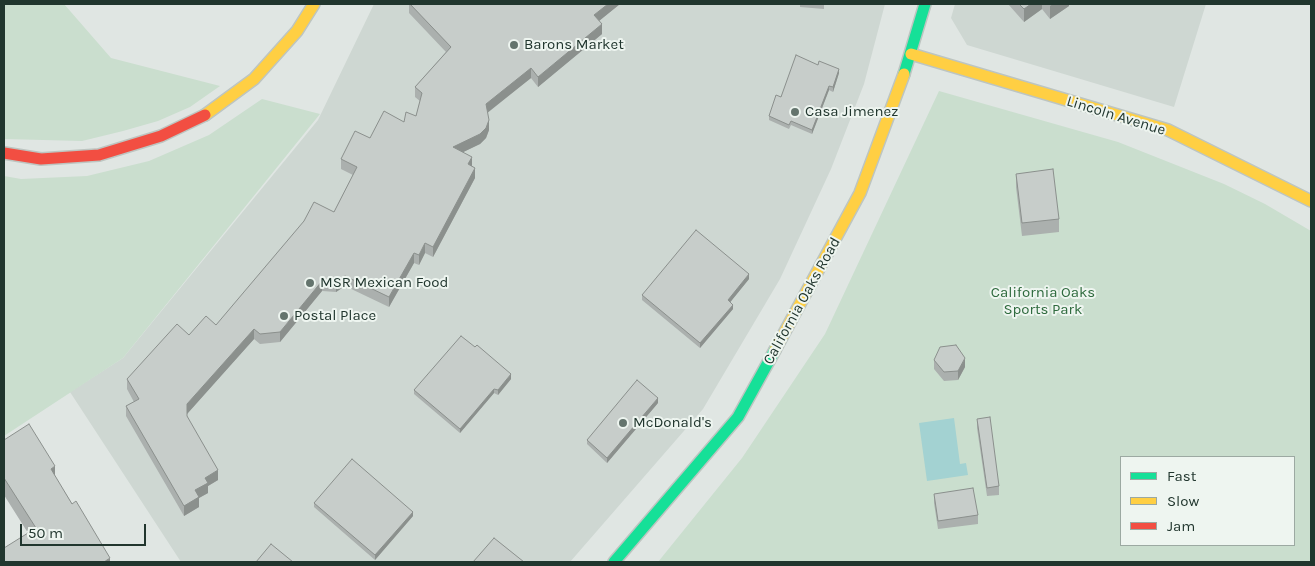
<!DOCTYPE html>
<html>
<head>
<meta charset="utf-8">
<style>
  body { margin:0 }
  #map { position:relative; width:1315px; height:566px; overflow:hidden; background:#e0e6e3; font-family:Karla,sans-serif }
  canvas { display:block }
  .frame { position:absolute; inset:0; border:5px solid #21362e; pointer-events:none }
  .legend { position:absolute; left:1120px; top:456px; width:175px; height:90px; box-sizing:border-box; background:#eef5f0; border:1px solid #9ca9a2; margin:0; padding:6px 9px; list-style:none; font-size:15px; color:#21362e }
  .legend li { display:flex; align-items:center; gap:10px; height:25px }
  .legend b { width:25px; border:1px solid #9ca9a2 }
  .scale { position:absolute; left:20px; top:524px; width:126px; height:22px; box-sizing:border-box; border:2px solid #21362e; border-top:0; padding-left:6px; font-size:15px; line-height:18px; white-space:nowrap; color:#21362e; -webkit-text-stroke:4px #eef5f0; paint-order:stroke }
</style>
</head>
<body>
<div id="map">
<canvas width="1315" height="566"></canvas>
<div class="frame"></div>
<ul class="legend">
<li><b style="height:6px;background:#16e098"></b>Fast</li>
<li><b style="height:6px;background:#ffcf43"></b>Slow</li>
<li><b style="height:6px;background:#f24e42"></b>Jam</li>
</ul>
<div class="scale">50 m</div>
</div>
<script>
const ctx = document.querySelector('canvas').getContext('2d');
ctx.lineJoin = 'round';
function fillPath(path, color) {
  ctx.fillStyle = color;
  ctx.fill(path, 'evenodd');
}
function shape(rows) {
  const path = new Path2D();
  for (const r of rows) {
    path.moveTo(r[0], r[1]);
    for (let i = 2; i < r.length; i += 2) path.lineTo(r[i], r[i + 1]);
  }
  return path;
}
function stroke(path, color, width, dash) {
  ctx.strokeStyle = color;
  ctx.lineWidth = width;
  ctx.lineCap = dash ? 'butt' : 'round';
  ctx.setLineDash(dash || []);
  ctx.stroke(path);
}
function drawText(font, color, halo, rows, align = 'center') {
  ctx.font = font + ' Karla,sans-serif';
  ctx.lineWidth = 4;
  ctx.setLineDash([]);
  ctx.textBaseline = 'middle';
  ctx.strokeStyle = halo;
  ctx.fillStyle = color;
  for (const [text, x, y, turn = 0] of rows) {
    ctx.save();
    ctx.translate(x, y);
    ctx.rotate((+turn || 0) * Math.PI / 180);
    ctx.textAlign = isNaN(turn) ? turn : align;
    if (halo) ctx.strokeText(text, 0, 0);
    ctx.fillText(text, 0, 0);
    ctx.restore();
  }
}
fillPath(shape([
  [374,4,885,4,864,84,831,169,780,279,703,409,570,562,181,562,70,392,123,358,318,120],
  [955,4,1206,4,1174,107,967,45,951,18]
]), '#ced7d2');
fillPath(shape([
  [4,4,64,4,111,58,220,86,190,107,158,121,123,131,82,141,4,139],
  [939,91,1118,142,1224,184,1265,204,1311,231,1311,562,658,562,742,458,825,334],
  [1121,457,1294,457,1294,545,1121,545],
  [262,99,320,114,123,358,4,436,4,176,21,179,87,176,149,161,209,135]
]), '#cadece');
fillPath(shape([
  [954,418,960,464,966,463,968,475,927,481,919,423]
]), '#a3d2d2');
const fast = shape([
  [904,74,925,4],
  [614,562,738,417,775,350]
]);
const slow = shape([
  [911,54,1168,130,1311,201],
  [205,115,254,79,297,31,314,4],
  [775,350,860,193,904,74]
]);
const jam = shape([
  [4,153,41,159,99,155,161,136,205,115]
]);
stroke(fast, '#bdc5c1', 14);
stroke(slow, '#bdc5c1', 14);
stroke(jam, '#bdc5c1', 14);
stroke(fast, '#16e098', 11);
stroke(slow, '#ffcf43', 11);
stroke(jam, '#f24e42', 11);
fillPath(shape([
  [409,4,620,4,599,21,602,34,538,87,531,78,487,112,489,130,486,138,480,144,463,152,472,166,475,178,433,257,425,253,419,265,414,263,389,307,345,286,336,292,322,291,280,342,260,344,254,339,187,414,187,416,218,480,208,486,208,493,199,498,199,507,184,516,126,416,126,406,134,402,127,389,127,379,189,335,216,325,334,212,353,175,341,169,341,159,370,138,416,116,420,101,415,97,415,87,446,52,409,13],
  [800,4,824,4,824,9,800,7],
  [1008,4,1069,4,1069,6,1050,19,1042,9,1024,22],
  [818,65,839,73,833,92,829,90,812,134,791,125,789,129,769,120,769,116,781,97],
  [1016,174,1059,219,1059,232,1022,236,1016,187],
  [749,279,730,302,733,309,700,348,642,300,642,295],
  [934,360,965,367,958,380,944,381,934,369],
  [511,379,498,395,494,393,460,433,414,394,414,390],
  [658,403,607,463,587,444,587,440],
  [977,419,999,486,999,495,987,496,977,428],
  [4,440,55,477,110,562,28,533,4,495],
  [934,494,978,515,978,524,938,529,934,503],
  [314,503,413,516,375,560,314,507]
]), '#abb0ae');
fillPath(shape([
  [608,4,620,4,594,25,594,15],
  [1031,4,1042,4,1042,9,1024,22,1024,9],
  [1053,4,1069,4,1069,6,1050,19,1050,6],
  [602,24,602,34,538,87,538,77],
  [531,68,531,78,486,114,486,104],
  [839,69,839,73,833,92,833,87],
  [829,86,829,90,812,134,812,130],
  [489,120,489,130,486,138,480,144,453,157,453,147],
  [472,157,472,167,468,164],
  [475,168,475,178,433,257,433,247],
  [425,243,425,253,419,265,419,255],
  [414,253,414,263,389,307,389,297],
  [749,274,749,279,728,305,728,300],
  [345,276,345,286,336,292,336,282],
  [322,281,322,291,280,342,280,332],
  [733,305,733,309,700,348,700,343],
  [254,329,254,339,187,414,187,404],
  [965,358,965,367,958,380,958,371],
  [511,374,511,379,498,395,498,390],
  [494,389,494,393,460,433,460,429],
  [658,398,658,403,607,463,607,458],
  [55,466,55,483,51,469],
  [218,470,218,480,208,486,208,493,199,498,199,507,184,516,184,506,195,490,205,478],
  [413,512,413,516,375,560,375,555],
  [110,558,110,562,104,562]
]), '#8b908d');
const building = shape([
  [410,4,608,4,594,15,602,24,538,77,531,68,486,104,489,120,486,128,480,134,453,147,472,157,468,164,475,168,433,247,425,243,419,255,414,253,389,297,345,276,336,282,322,281,280,332,260,334,254,329,187,404,187,416,218,470,205,478,208,483,195,490,199,497,184,506,126,406,139,399,127,379,177,324,189,335,206,316,216,325,304,221,314,202,334,212,357,167,341,159,355,131,370,138,384,111,404,122,406,112,416,116,422,93,415,87,451,47,410,4],
  [1019,4,1031,4,1024,9,1019,4],
  [796,55,818,65,819,61,839,69,833,87,829,86,812,130,791,121,789,125,769,116,776,95,781,97,796,55],
  [1053,169,1059,219,1022,223,1016,174,1053,169],
  [696,230,749,274,728,300,733,305,700,343,642,295,696,230],
  [461,336,475,347,477,345,511,374,498,390,494,389,460,429,414,390,461,336],
  [956,345,965,358,958,371,944,372,934,360,940,347,956,345],
  [637,380,658,398,607,458,587,440,637,380],
  [990,417,999,486,987,488,977,419,990,417],
  [29,424,55,466,51,469,72,504,76,501,110,558,104,562,4,562,4,548,36,528,4,478,4,440,29,424],
  [352,459,413,512,375,555,314,503,352,459],
  [973,488,978,515,938,521,934,494,973,488],
  [494,538,524,562,473,562,494,538],
  [271,544,293,562,256,562,271,544]
]);
fillPath(building, '#c7cdca');
stroke(building, '#8b908d', 1);
for (const [x, y, r, color] of [
  [514,45,5,"#64746d"],
  [795,112,5,"#64746d"],
  [310,283,5,"#64746d"],
  [284,316,5,"#64746d"],
  [623,423,5,"#64746d"]
]) {
  const dot = new Path2D();
  dot.arc(x, y, r, 0, 2 * Math.PI);
  ctx.fillStyle = color;
  ctx.fill(dot);
  stroke(dot, '#eef5f0', 2);
}
drawText('15px', '#21362e', '#eef5f0', [
  ["Barons Market",524,45],
  ["Casa Jimenez",805,112],
  ["MSR Mexican Food",320,283],
  ["Postal Place",294,316],
  ["McDonald's",633,423]
], 'left');
drawText('15px', '#21362e', '#eef5f0', [
  ["Lincoln Avenue",1116,116,17],
  ["California Oaks Road",802,301,-61]
]);
drawText('15px', '#2e6a3d', '#eef5f0', [
  ["California Oaks",1043,293],
  ["Sports Park",1043,310]
]);
</script>
</body>
</html>
